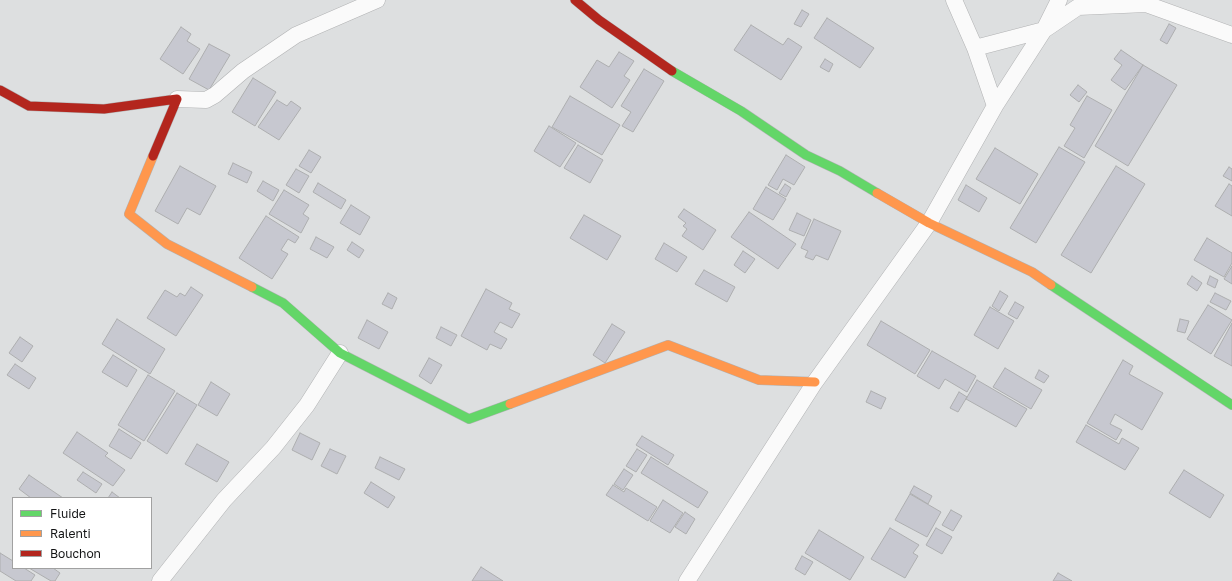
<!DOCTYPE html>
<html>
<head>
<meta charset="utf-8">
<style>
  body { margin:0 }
  #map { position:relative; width:1232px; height:581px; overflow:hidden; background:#dddfe0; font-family:"Golos Text",sans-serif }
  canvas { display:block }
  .legend { position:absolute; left:12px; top:497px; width:140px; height:72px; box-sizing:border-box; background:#fff; border:1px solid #a1a1a1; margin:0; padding:5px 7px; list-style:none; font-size:12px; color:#131415 }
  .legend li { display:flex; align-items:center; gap:8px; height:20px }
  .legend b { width:20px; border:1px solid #a1a1a1 }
</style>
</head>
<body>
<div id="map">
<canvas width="1232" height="581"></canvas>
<ul class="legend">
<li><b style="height:5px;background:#63d668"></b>Fluide</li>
<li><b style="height:5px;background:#ff974d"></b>Ralenti</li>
<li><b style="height:5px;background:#b3261e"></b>Bouchon</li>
</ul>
</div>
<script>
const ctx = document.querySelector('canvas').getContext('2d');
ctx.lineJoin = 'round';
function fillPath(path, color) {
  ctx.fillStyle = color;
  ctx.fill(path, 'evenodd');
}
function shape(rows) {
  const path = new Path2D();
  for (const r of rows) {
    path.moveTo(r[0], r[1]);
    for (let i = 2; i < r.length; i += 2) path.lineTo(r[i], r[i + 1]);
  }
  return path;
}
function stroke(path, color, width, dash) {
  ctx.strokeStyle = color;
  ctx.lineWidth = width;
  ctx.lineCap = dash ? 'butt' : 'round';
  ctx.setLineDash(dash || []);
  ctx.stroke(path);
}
const building = shape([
  [802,10,809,14,801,27,794,24,802,10],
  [827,18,874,48,860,68,814,38,827,18],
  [1169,24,1176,28,1167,44,1160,40,1169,24],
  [751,25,783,45,788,38,802,47,781,80,734,50,751,25],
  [181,27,191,34,187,41,200,49,183,74,160,59,181,27],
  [209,44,230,55,209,90,189,79,209,44],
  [1121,50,1143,65,1125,90,1111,80,1122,65,1114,59,1121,50],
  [619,52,634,61,624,76,630,80,612,108,580,87,597,60,609,67,619,52],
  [825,59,833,64,829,72,820,67,825,59],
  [1143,65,1177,85,1128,166,1095,146,1143,65],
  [644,69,664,81,633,132,622,126,631,112,621,106,644,69],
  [253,78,276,92,255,126,232,112,253,78],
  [1078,85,1087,92,1079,102,1070,95,1078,85],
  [570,96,620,125,602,155,552,127,570,96],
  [1087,96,1112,110,1084,158,1064,146,1075,128,1070,125,1087,96],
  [277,100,287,106,291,101,301,108,279,140,258,127,277,100],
  [549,126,576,143,560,167,534,151,549,126],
  [578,145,603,160,590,183,564,168,578,145],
  [1059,147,1085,162,1036,243,1010,228,1059,147],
  [995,148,1038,174,1020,204,976,179,995,148],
  [309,150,321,157,311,173,299,166,309,150],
  [786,155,805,167,794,185,783,179,777,190,768,185,786,155],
  [233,163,252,172,247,183,228,174,233,163],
  [180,166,216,186,200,215,187,208,178,224,155,211,180,166],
  [1116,166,1145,184,1091,273,1061,255,1116,166],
  [1229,167,1232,169,1232,181,1223,176,1229,167],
  [296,169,309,176,299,193,286,185,296,169],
  [263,181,279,190,273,201,257,191,263,181],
  [318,183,346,200,341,209,313,192,318,183],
  [785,184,791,188,786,197,779,193,785,184],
  [1229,184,1232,186,1232,216,1215,206,1229,184],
  [966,185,987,198,979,212,958,200,966,185],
  [766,187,786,199,773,220,753,209,766,187],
  [284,190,309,205,303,214,309,218,301,233,269,214,284,190],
  [351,205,370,217,360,235,340,223,351,205],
  [684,209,716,230,703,250,682,236,687,229,683,226,686,223,678,217,684,209],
  [749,212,796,244,778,269,731,237,749,212],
  [797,213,811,220,804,236,789,230,797,213],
  [584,215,621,236,607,260,570,238,584,215],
  [266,216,299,237,295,243,288,239,281,250,288,254,272,279,239,258,266,216],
  [814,219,841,231,828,260,816,255,813,260,805,257,808,251,801,248,814,219],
  [316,237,334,247,327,258,310,249,316,237],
  [1207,238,1232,253,1232,263,1224,277,1194,260,1207,238],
  [352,242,364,250,359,258,347,250,352,242],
  [664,243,687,257,677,272,655,259,664,243],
  [743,251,755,259,745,273,734,265,743,251],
  [1232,266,1232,284,1224,279,1232,266],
  [704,270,735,287,727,302,695,284,704,270],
  [1192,276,1202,283,1197,291,1187,284,1192,276],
  [1210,276,1218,280,1215,288,1207,284,1210,276],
  [191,287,203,295,176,336,147,318,165,290,177,297,180,293,185,296,191,287],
  [486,289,512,303,509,309,520,314,512,328,500,322,494,332,507,339,501,349,490,344,487,350,461,336,486,289],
  [1000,291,1008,296,999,311,992,306,1000,291],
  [388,293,397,298,392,309,382,304,388,293],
  [1215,293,1231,301,1226,310,1210,302,1215,293],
  [1015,302,1024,307,1017,319,1008,314,1015,302],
  [1208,305,1232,320,1211,354,1187,339,1208,305],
  [990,307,1014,321,998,349,974,335,990,307],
  [117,319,165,349,150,374,102,344,117,319],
  [1180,319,1189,321,1185,333,1177,331,1180,319],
  [367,320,388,332,379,349,358,338,367,320],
  [881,321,930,350,915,374,867,345,881,321],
  [1232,323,1232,366,1214,356,1232,323],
  [612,324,625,332,605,363,593,355,612,324],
  [441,327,457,335,451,346,436,338,441,327],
  [20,337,33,346,22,362,9,353,20,337],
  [932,351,976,376,967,392,945,379,939,389,917,376,932,351],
  [113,355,137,370,127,387,102,372,113,355],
  [429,358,442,365,431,384,419,376,429,358],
  [1123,360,1133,366,1129,374,1163,393,1142,430,1115,414,1110,424,1122,430,1116,440,1087,423,1123,360],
  [15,364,36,378,29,389,7,375,15,364],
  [1005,368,1042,390,1031,409,993,387,1005,368],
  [1039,370,1049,376,1044,383,1035,378,1039,370],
  [148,375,175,391,144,441,118,425,148,375],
  [977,380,1027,409,1016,427,966,399,977,380],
  [211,382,230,394,217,416,198,405,211,382],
  [871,391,886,398,881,409,866,402,871,391],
  [959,392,967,397,958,412,950,408,959,392],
  [177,393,197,405,167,454,147,441,177,393],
  [1086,425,1119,444,1122,438,1139,448,1125,470,1076,442,1086,425],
  [119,429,141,443,131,459,109,446,119,429],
  [77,432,108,453,105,456,125,470,113,486,63,453,77,432],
  [300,433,320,443,312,460,292,450,300,433],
  [642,436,674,455,668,465,636,445,642,436],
  [197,444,229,462,217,482,185,464,197,444],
  [330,449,346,456,337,474,321,466,330,449],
  [637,449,647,455,636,472,626,466,637,449],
  [380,457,405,469,399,480,375,468,380,457],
  [651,457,708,492,698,508,641,473,651,457],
  [624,469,633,475,623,490,614,484,624,469],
  [1184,470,1224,495,1210,518,1169,493,1184,470],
  [83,472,102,484,96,493,77,480,83,472],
  [29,475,63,498,31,498,19,489,29,475],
  [371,482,395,497,388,508,364,493,371,482],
  [613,485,624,492,626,488,657,507,648,521,606,495,613,485],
  [914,486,932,496,928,504,910,493,914,486],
  [112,492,120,498,108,498,112,492],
  [910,494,941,512,927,537,895,520,910,494],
  [663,500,683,513,670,533,650,521,663,500],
  [951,510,962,516,953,531,942,525,951,510],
  [685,512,695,519,686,534,675,527,685,512],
  [890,528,919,545,913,553,918,556,905,578,871,559,890,528],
  [936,528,952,537,942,554,926,545,936,528],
  [819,530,864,557,850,580,805,553,819,530],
  [0,553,13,561,13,568,24,568,35,575,31,581,16,581,0,571,0,553],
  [802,556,813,562,805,575,795,569,802,556],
  [481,567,503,581,472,581,481,567],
  [29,568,53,568,60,573,55,581,51,581,29,568],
  [1058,573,1072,581,1053,581,1058,573]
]);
fillPath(building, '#c7c8d0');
stroke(building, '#adaeaf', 1);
const street = shape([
  [954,0,975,48,995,106],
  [975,48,1044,30,1078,7,1146,4,1232,35],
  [177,99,206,100,215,95,243,71,296,35,377,0],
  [160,581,224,500,273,448,307,405,340,353],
  [687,581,815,382,929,223,995,106,1044,30,1059,0]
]);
const fast = shape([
  [672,71,741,111,806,155,840,171,877,193],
  [1051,285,1232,405],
  [252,287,283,303,340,353,469,419,510,404]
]);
const slow = shape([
  [153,156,129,214,167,244,252,287],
  [877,193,929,223,1032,272,1051,285],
  [510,404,668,345,759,380,815,382]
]);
const jam = shape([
  [575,0,599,20,672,71],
  [0,90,29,106,104,109,177,99,153,156]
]);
stroke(street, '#b1b2b3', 17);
stroke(fast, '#b1b2b3', 10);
stroke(slow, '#b1b2b3', 10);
stroke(jam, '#b1b2b3', 10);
stroke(street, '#fafafa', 16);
stroke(fast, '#63d668', 9);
stroke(slow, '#ff974d', 9);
stroke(jam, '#b3261e', 9);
</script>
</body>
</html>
